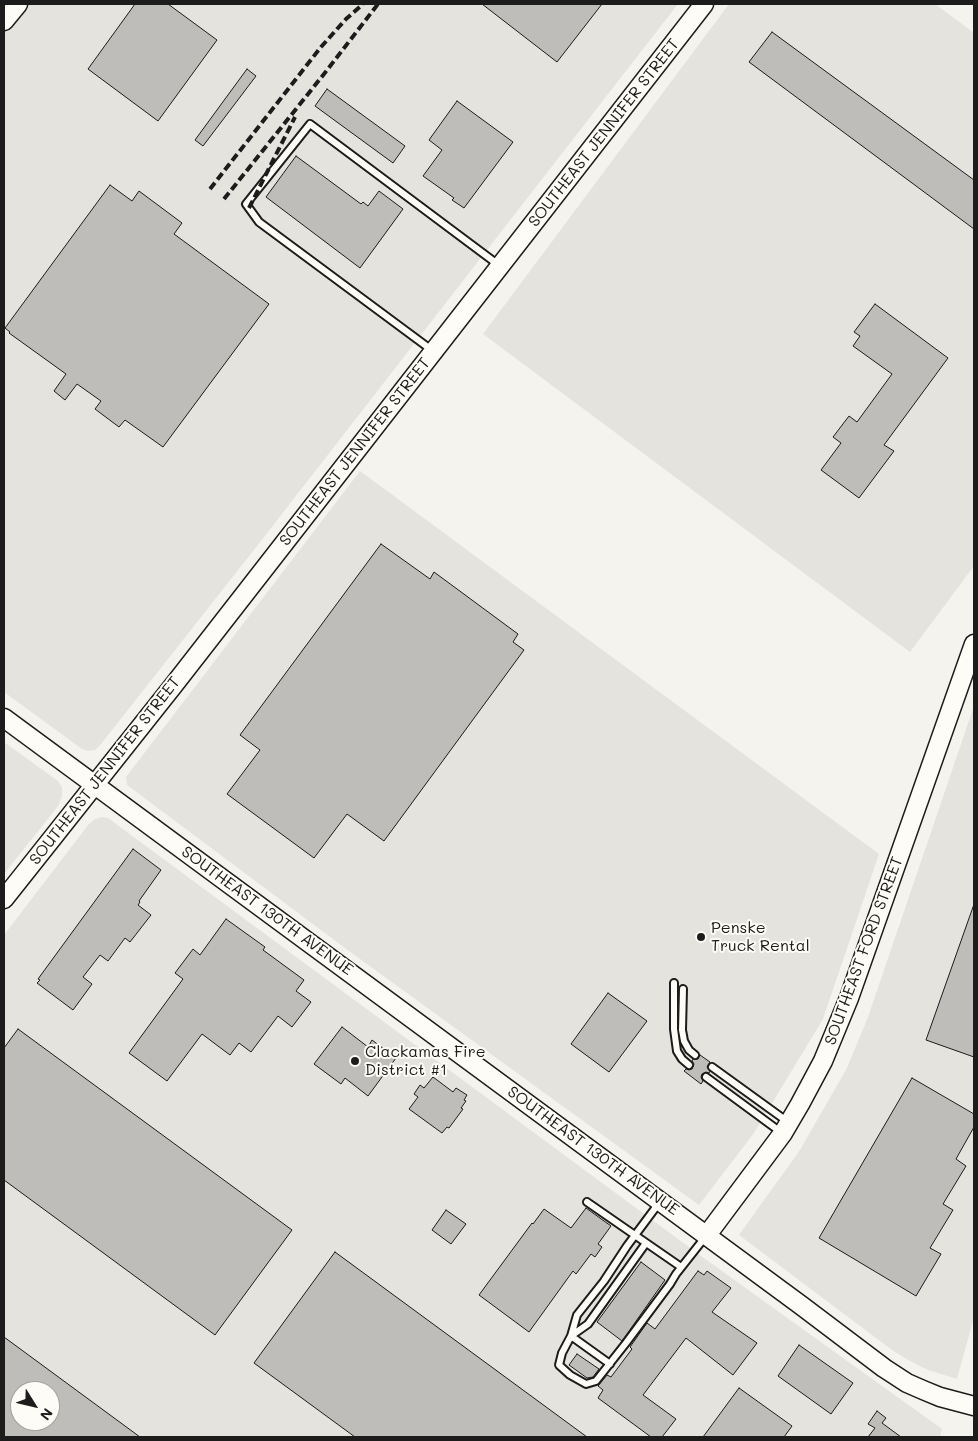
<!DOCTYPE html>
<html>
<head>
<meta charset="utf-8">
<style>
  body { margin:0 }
  #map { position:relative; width:978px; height:1441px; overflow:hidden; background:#f4f3ee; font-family:Mali,sans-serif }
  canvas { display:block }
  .frame { position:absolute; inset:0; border:5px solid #1c1c1c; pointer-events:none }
  .north { position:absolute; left:10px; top:1381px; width:50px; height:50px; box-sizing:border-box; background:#fdfcf7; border:1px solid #a3a29f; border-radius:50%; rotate:126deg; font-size:14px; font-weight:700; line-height:20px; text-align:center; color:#1c1c1c }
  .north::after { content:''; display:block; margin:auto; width:18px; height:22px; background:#1c1c1c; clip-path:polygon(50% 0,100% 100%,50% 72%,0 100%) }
</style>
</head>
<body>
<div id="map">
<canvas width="978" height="1441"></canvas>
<div class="frame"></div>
<div class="north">N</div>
</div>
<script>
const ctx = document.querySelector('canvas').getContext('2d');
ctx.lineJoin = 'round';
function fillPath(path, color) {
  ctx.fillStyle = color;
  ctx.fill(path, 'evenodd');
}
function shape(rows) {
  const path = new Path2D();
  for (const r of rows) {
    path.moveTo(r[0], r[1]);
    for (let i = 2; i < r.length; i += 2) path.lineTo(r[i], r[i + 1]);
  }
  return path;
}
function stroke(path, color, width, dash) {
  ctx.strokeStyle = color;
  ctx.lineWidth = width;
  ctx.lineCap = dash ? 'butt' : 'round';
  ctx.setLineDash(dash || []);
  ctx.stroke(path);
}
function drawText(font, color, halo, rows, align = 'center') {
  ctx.font = font + ' Mali,sans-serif';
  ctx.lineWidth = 4;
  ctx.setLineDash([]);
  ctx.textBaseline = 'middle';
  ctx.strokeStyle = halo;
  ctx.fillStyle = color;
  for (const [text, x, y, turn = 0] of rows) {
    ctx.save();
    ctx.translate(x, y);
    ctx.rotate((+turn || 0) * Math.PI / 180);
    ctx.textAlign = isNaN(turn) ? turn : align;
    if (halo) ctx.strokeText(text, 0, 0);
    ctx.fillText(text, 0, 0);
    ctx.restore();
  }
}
fillPath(shape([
  [4,4,678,4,257,546,101,744,95,750,88,751,82,749,4,692],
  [729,4,935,4,974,33,974,566,910,652,483,334],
  [360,471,879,854,823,1019,754,1133,699,1205,349,951,127,785,126,777],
  [974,706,974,1317,957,1379,928,1370,908,1360,892,1350,739,1235,800,1150,847,1068,868,1017],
  [4,742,58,781,62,788,62,796,58,806,4,874],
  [102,817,108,818,701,1256,942,1429,940,1437,4,1437,4,935,89,824,95,819],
  [20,1391,50,1391,50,1421,20,1421]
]), '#e4e3de');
const building = shape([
  [135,4,168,4,217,40,158,121,88,69,135,4],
  [482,4,602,4,557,62,482,4],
  [772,32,974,180,974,229,749,62,772,32],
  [247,69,256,76,203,146,195,140,247,69],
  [327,89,405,146,393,163,315,106,327,89],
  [457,101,513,142,464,208,452,200,454,198,423,176,442,150,429,140,457,101],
  [296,156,361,204,363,202,368,206,379,191,403,209,360,268,266,197,296,156],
  [110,185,132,201,139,191,182,223,174,234,269,304,163,447,125,420,119,427,95,409,101,401,77,384,65,400,54,391,66,374,9,333,10,332,5,328,110,185],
  [875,304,948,358,884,445,894,451,859,498,821,470,841,443,833,437,849,416,857,422,892,374,853,346,860,336,854,332,875,304],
  [381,544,430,579,434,572,518,634,513,642,524,650,384,841,347,814,314,858,227,794,260,750,240,735,381,544],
  [133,849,161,870,139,901,140,902,138,905,151,915,130,942,125,938,108,961,100,955,83,977,92,984,73,1010,37,983,40,980,38,979,133,849],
  [973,907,974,907,974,1057,926,1040,973,907],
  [226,919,265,947,263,950,304,980,296,991,311,1002,292,1027,278,1016,251,1052,239,1043,230,1055,202,1034,167,1081,129,1053,183,979,175,973,193,949,200,955,226,919],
  [608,993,647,1021,609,1072,571,1044,608,993],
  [342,1027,368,1047,372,1040,396,1058,368,1096,345,1078,341,1084,314,1064,342,1027],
  [18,1029,292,1230,215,1335,4,1180,4,1048,18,1029],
  [700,1055,710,1062,707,1067,710,1071,709,1073,706,1072,702,1074,701,1077,703,1081,701,1084,684,1071,686,1069,689,1070,692,1069,694,1064,692,1061,693,1059,698,1059,700,1055],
  [433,1077,453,1092,456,1088,467,1095,464,1100,466,1101,461,1108,463,1109,449,1128,447,1127,442,1133,409,1109,418,1097,414,1094,420,1085,424,1088,433,1077],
  [912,1078,974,1114,974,1127,956,1159,966,1166,943,1204,953,1210,930,1248,941,1254,916,1296,819,1238,912,1078],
  [586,1208,611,1226,598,1244,602,1247,595,1257,591,1254,576,1274,573,1271,529,1332,479,1295,532,1223,533,1224,544,1209,571,1228,586,1208],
  [446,1210,466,1224,451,1244,432,1230,446,1210],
  [335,1252,587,1437,355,1437,254,1363,335,1252],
  [641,1262,665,1280,622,1341,597,1322,641,1262],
  [698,1271,704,1275,707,1271,731,1288,712,1312,757,1343,733,1375,686,1338,643,1395,676,1419,662,1437,651,1437,598,1398,603,1390,598,1386,607,1375,611,1377,632,1349,630,1347,647,1323,655,1329,698,1271],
  [4,1337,140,1437,4,1437,4,1337],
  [20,1391,50,1391,50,1421,20,1421,20,1391],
  [799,1345,853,1383,831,1414,778,1376,799,1345],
  [577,1354,599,1369,593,1377,587,1378,569,1365,577,1354],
  [739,1388,792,1426,784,1437,703,1437,739,1388],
  [877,1411,886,1418,882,1423,901,1437,868,1437,875,1428,868,1424,877,1411]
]);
fillPath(building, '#bebdba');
stroke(building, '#1c1c1c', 1);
const lane = shape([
  [433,351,259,222,246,204,310,124,500,266],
  [674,983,674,1029,677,1051,682,1059,689,1065],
  [683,989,682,1030,684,1041,689,1050,695,1055],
  [712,1067,788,1122],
  [706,1077,782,1133],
  [587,1202,681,1267],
  [646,1243,588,1324,571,1336,562,1353,559,1365,570,1375,586,1384,596,1381,626,1343,670,1284,676,1274,706,1236],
  [610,1364,571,1336,577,1315,604,1281,627,1246,659,1203]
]);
const secondary = shape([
  [4,21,18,4],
  [4,718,802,1306,884,1368,907,1383,923,1390,940,1397,974,1406],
  [4,899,173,686,704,4],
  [707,1235,783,1133,800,1104,823,1061,849,998,974,644]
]);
stroke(lane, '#1c1c1c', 10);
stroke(secondary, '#1c1c1c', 21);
stroke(lane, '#fdfcf7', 6);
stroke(secondary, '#fdfcf7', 18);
stroke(shape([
  [210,189,321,47,346,19,363,4],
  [224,199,324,74,378,4],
  [249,208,295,117]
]), '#1c1c1c', 4, [8, 4]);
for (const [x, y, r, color] of [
  [701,937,5,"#1c1c1c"],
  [355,1061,5,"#1c1c1c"]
]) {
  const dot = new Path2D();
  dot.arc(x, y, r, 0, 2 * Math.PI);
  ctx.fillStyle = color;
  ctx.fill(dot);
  stroke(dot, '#fdfcf7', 2);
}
drawText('16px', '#1c1c1c', '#fdfcf7', [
  ["SOUTHEAST JENNIFER STREET",604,133,-52],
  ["SOUTHEAST JENNIFER STREET",355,452,-52],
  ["SOUTHEAST JENNIFER STREET",105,771,-52],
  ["SOUTHEAST 130TH AVENUE",267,911,36],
  ["SOUTHEAST FORD STREET",864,951,-70],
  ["SOUTHEAST 130TH AVENUE",593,1151,36]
]);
drawText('16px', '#1c1c1c', '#fdfcf7', [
  ["Penske",711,928],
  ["Truck Rental",711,946],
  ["Clackamas Fire",365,1052],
  ["District #1",365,1070]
], 'left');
</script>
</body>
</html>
